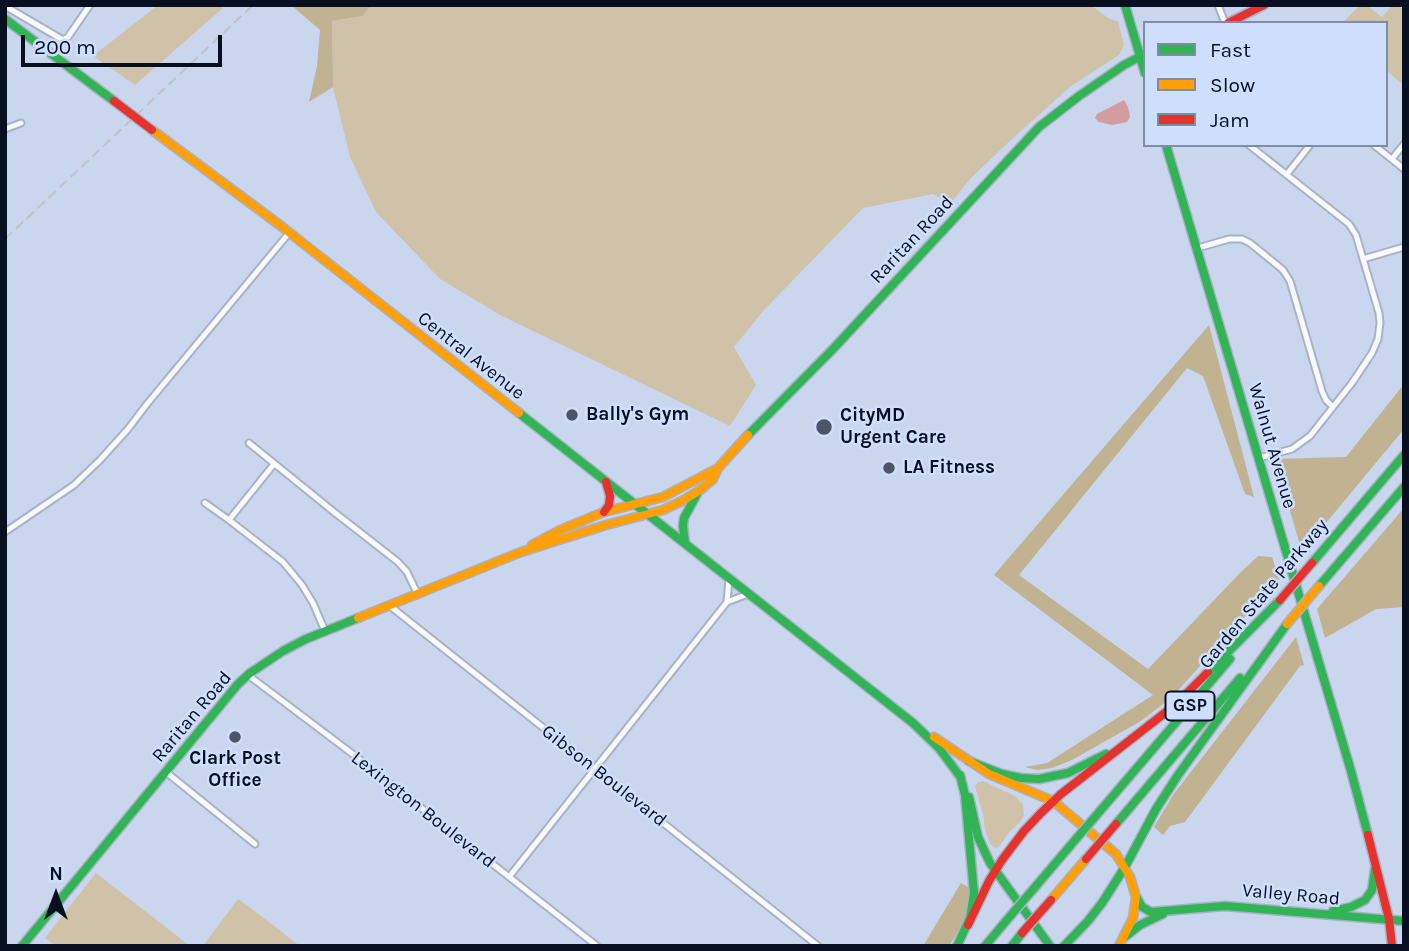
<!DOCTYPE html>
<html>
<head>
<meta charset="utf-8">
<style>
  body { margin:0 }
  #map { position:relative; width:1409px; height:951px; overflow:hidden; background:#cad6ed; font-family:Karla,sans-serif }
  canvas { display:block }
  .frame { position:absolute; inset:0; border:7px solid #070f21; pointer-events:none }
  .legend { position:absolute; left:1143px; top:21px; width:245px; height:126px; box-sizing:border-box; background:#cedffe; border:2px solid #7e8ca6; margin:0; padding:9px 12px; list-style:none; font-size:21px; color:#070f21 }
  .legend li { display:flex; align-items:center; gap:14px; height:35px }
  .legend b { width:35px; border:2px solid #7e8ca6 }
  .north { position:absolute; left:21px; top:860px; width:70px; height:70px; -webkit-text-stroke:5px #cedffe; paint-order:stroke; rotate:0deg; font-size:19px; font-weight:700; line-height:28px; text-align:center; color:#070f21 }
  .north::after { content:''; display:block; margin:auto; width:24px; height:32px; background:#070f21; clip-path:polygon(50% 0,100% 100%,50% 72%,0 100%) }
  .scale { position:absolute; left:21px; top:35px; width:201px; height:32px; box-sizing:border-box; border:4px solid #070f21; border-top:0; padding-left:9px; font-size:21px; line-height:24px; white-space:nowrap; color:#070f21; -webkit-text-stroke:5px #cedffe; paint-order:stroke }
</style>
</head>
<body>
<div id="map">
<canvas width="1409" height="951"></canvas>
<div class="frame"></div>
<ul class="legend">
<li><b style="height:9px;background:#30b455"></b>Fast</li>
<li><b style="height:9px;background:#ff9f0a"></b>Slow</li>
<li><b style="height:9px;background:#e5322d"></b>Jam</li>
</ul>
<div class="north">N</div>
<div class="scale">200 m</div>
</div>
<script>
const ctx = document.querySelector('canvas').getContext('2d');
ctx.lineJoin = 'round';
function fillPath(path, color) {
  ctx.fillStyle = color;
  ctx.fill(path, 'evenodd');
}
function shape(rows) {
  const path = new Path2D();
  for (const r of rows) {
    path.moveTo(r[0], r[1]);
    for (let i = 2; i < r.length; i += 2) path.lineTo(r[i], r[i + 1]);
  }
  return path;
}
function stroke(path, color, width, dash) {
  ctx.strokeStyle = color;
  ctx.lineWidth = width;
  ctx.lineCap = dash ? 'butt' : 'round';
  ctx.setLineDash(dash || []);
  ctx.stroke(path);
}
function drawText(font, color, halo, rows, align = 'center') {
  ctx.font = font + ' Karla,sans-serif';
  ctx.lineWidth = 5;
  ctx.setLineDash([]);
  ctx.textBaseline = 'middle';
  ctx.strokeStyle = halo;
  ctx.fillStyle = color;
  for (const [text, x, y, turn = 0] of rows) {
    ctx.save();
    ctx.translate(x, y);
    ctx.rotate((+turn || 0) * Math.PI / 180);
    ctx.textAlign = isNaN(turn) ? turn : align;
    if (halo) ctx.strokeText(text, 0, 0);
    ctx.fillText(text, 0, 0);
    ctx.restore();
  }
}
fillPath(shape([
  [158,5,220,5,223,8,135,85,93,56],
  [371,5,1091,5,1108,18,1118,22,1124,45,1119,55,1071,86,1012,139,971,178,950,204,933,194,863,208,764,310,734,347,756,385,730,426,502,316,440,279,376,212,350,157,333,87,332,21,363,16],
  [1360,5,1366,5,1382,17,1393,5,1404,5,1404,86,1386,70,1386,23,1343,22],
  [983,781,1015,796,1023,805,1024,815,1020,822,1010,831,999,847,995,848,990,844,984,826,984,818,976,790,975,785,979,782],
  [96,873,190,946,56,946,45,938],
  [238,899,252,909,300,946,203,946]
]), '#cfc2a9');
fillPath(shape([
  [291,5,371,5,363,16,332,21,333,87,309,102,317,66,320,30],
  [1209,325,1254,497,1245,494,1203,376,1187,368,1019,575,1148,669,1240,573,1258,556,1272,557,1279,579,1171,698,1141,721,1072,760,1052,768,1037,770,1025,767,1047,763,1153,695,994,575],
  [1404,384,1404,429,1302,552,1275,459,1346,457],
  [1404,508,1404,607,1376,609,1325,638,1317,609],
  [1296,637,1304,665,1300,666,1185,822,1170,826,1163,835,1154,827,1173,795],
  [961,883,970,888,967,917,949,946,923,946]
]), '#c1b292');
fillPath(shape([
  [1124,100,1128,107,1130,117,1127,122,1112,125,1099,122,1095,118,1097,114]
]), '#d29ca0');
const street = shape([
  [1218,5,1225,23],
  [5,6,63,40,68,37,90,5],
  [5,129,21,123],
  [1249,145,1349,224,1356,235,1379,313,1380,323,1378,339,1372,353,1352,383,1310,436,1292,449,1259,458],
  [1374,145,1404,169],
  [1392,159,1404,144],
  [1287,174,1310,145],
  [1198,248,1229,239,1242,239,1250,243,1283,270,1290,281,1322,391,1326,400,1333,407],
  [1363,259,1404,247],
  [249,443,334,512,398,562,407,572,418,595],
  [205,503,229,520,283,562,302,585,313,603,325,631],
  [229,520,274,464],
  [5,532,74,485,100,460,128,429,147,404,289,233],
  [727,602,729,579],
  [390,606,818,946],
  [248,675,354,755,597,946],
  [166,772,255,844],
  [509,877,727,602,748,594]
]);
const fast = shape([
  [1125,5,1145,73],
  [5,19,114,101],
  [1166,145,1351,771,1368,835],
  [519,413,913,723,939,748,961,778],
  [748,435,833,349,1039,127,1079,96,1124,65,1145,54],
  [685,543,683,526,684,518,697,494],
  [1312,563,1404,455],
  [1319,586,1404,487],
  [1208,672,1280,600],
  [969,761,1002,774,1021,778,1039,779,1068,773,1106,754],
  [969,797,978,837,990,863,1050,946],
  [1100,811,1230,659],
  [1116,824,1240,678],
  [1036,886,1070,846],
  [1137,898,1142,907,1151,912,1225,906,1404,921],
  [1333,911,1351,907,1365,900,1372,890,1375,869],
  [1126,936,1140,925,1163,914],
  [22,946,238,684,250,673,283,651,306,639,358,618],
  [957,946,970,918,974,893,965,795,960,775],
  [985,946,1006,921],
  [1012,946,1022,933],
  [1064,946,1088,921,1102,903,1125,867,1156,809,1178,775,1287,624]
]);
const slow = shape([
  [152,130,281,226,519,413],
  [532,545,560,530,604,512,663,497,718,468],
  [358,618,521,552,606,525,663,510,684,500,700,490,713,479,718,468,748,435],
  [934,737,989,774,1053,801,1116,854,1130,877,1136,897,1133,918,1119,946],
  [1051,900,1086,859]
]);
const jam = shape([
  [1228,23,1264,5],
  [604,512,609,505,610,496,606,482],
  [1368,835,1389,919,1392,946],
  [968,925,989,881,1002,860,1024,831,1041,813,1061,794,1175,705,1208,672]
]);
stroke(street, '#a8b2c6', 9);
stroke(fast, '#a8b2c6', 11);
stroke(slow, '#a8b2c6', 11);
stroke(jam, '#a8b2c6', 11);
stroke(street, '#f7f9fc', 5);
stroke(fast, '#30b455', 8);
stroke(slow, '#ff9f0a', 8);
stroke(jam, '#e5322d', 8);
stroke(shape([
  [5,239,253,5]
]), '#bfc2c8', 2, [10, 5]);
const fastBridge = shape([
  [1070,846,1100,811],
  [1006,921,1036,886]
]);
const slowBridge = shape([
  [1287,624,1319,586]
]);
const jamBridge = shape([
  [114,101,152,130],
  [1280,600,1312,563],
  [1086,859,1116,824],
  [1022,933,1051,900]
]);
stroke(fastBridge, '#a8b2c6', 11, []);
stroke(slowBridge, '#a8b2c6', 11, []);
stroke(jamBridge, '#a8b2c6', 11, []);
stroke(fastBridge, '#30b455', 8);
stroke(slowBridge, '#ff9f0a', 8);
stroke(jamBridge, '#e5322d', 8);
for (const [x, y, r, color] of [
  [572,415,7,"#4b5568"],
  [824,427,9,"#4b5568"],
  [889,468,7,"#4b5568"],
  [235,737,7,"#4b5568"]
]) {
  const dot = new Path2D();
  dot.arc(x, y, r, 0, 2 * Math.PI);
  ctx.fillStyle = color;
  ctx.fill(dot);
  stroke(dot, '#cedffe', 2.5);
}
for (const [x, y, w] of [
  [1190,706,49]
]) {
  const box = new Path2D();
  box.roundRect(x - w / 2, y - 14.5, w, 29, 5);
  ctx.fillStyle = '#cedffe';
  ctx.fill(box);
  stroke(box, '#070f21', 2);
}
drawText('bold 18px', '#070f21', null, [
  ["GSP",1190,706]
]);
drawText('19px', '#070f21', '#cedffe', [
  ["Raritan Road",912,240,-47],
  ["Central Avenue",471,356,38],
  ["Walnut Avenue",1272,446,74],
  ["Garden State Parkway",1264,594,-50],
  ["Raritan Road",192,717,-50],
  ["Gibson Boulevard",604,776,38],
  ["Lexington Boulevard",423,810,38],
  ["Valley Road",1291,895,5]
]);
drawText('bold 19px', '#070f21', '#cedffe', [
  ["Bally's Gym",586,415],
  ["CityMD",840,416],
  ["Urgent Care",840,438],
  ["LA Fitness",903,468],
  ["Clark Post",235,759,"center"],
  ["Office",235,781,"center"]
], 'left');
</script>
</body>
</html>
